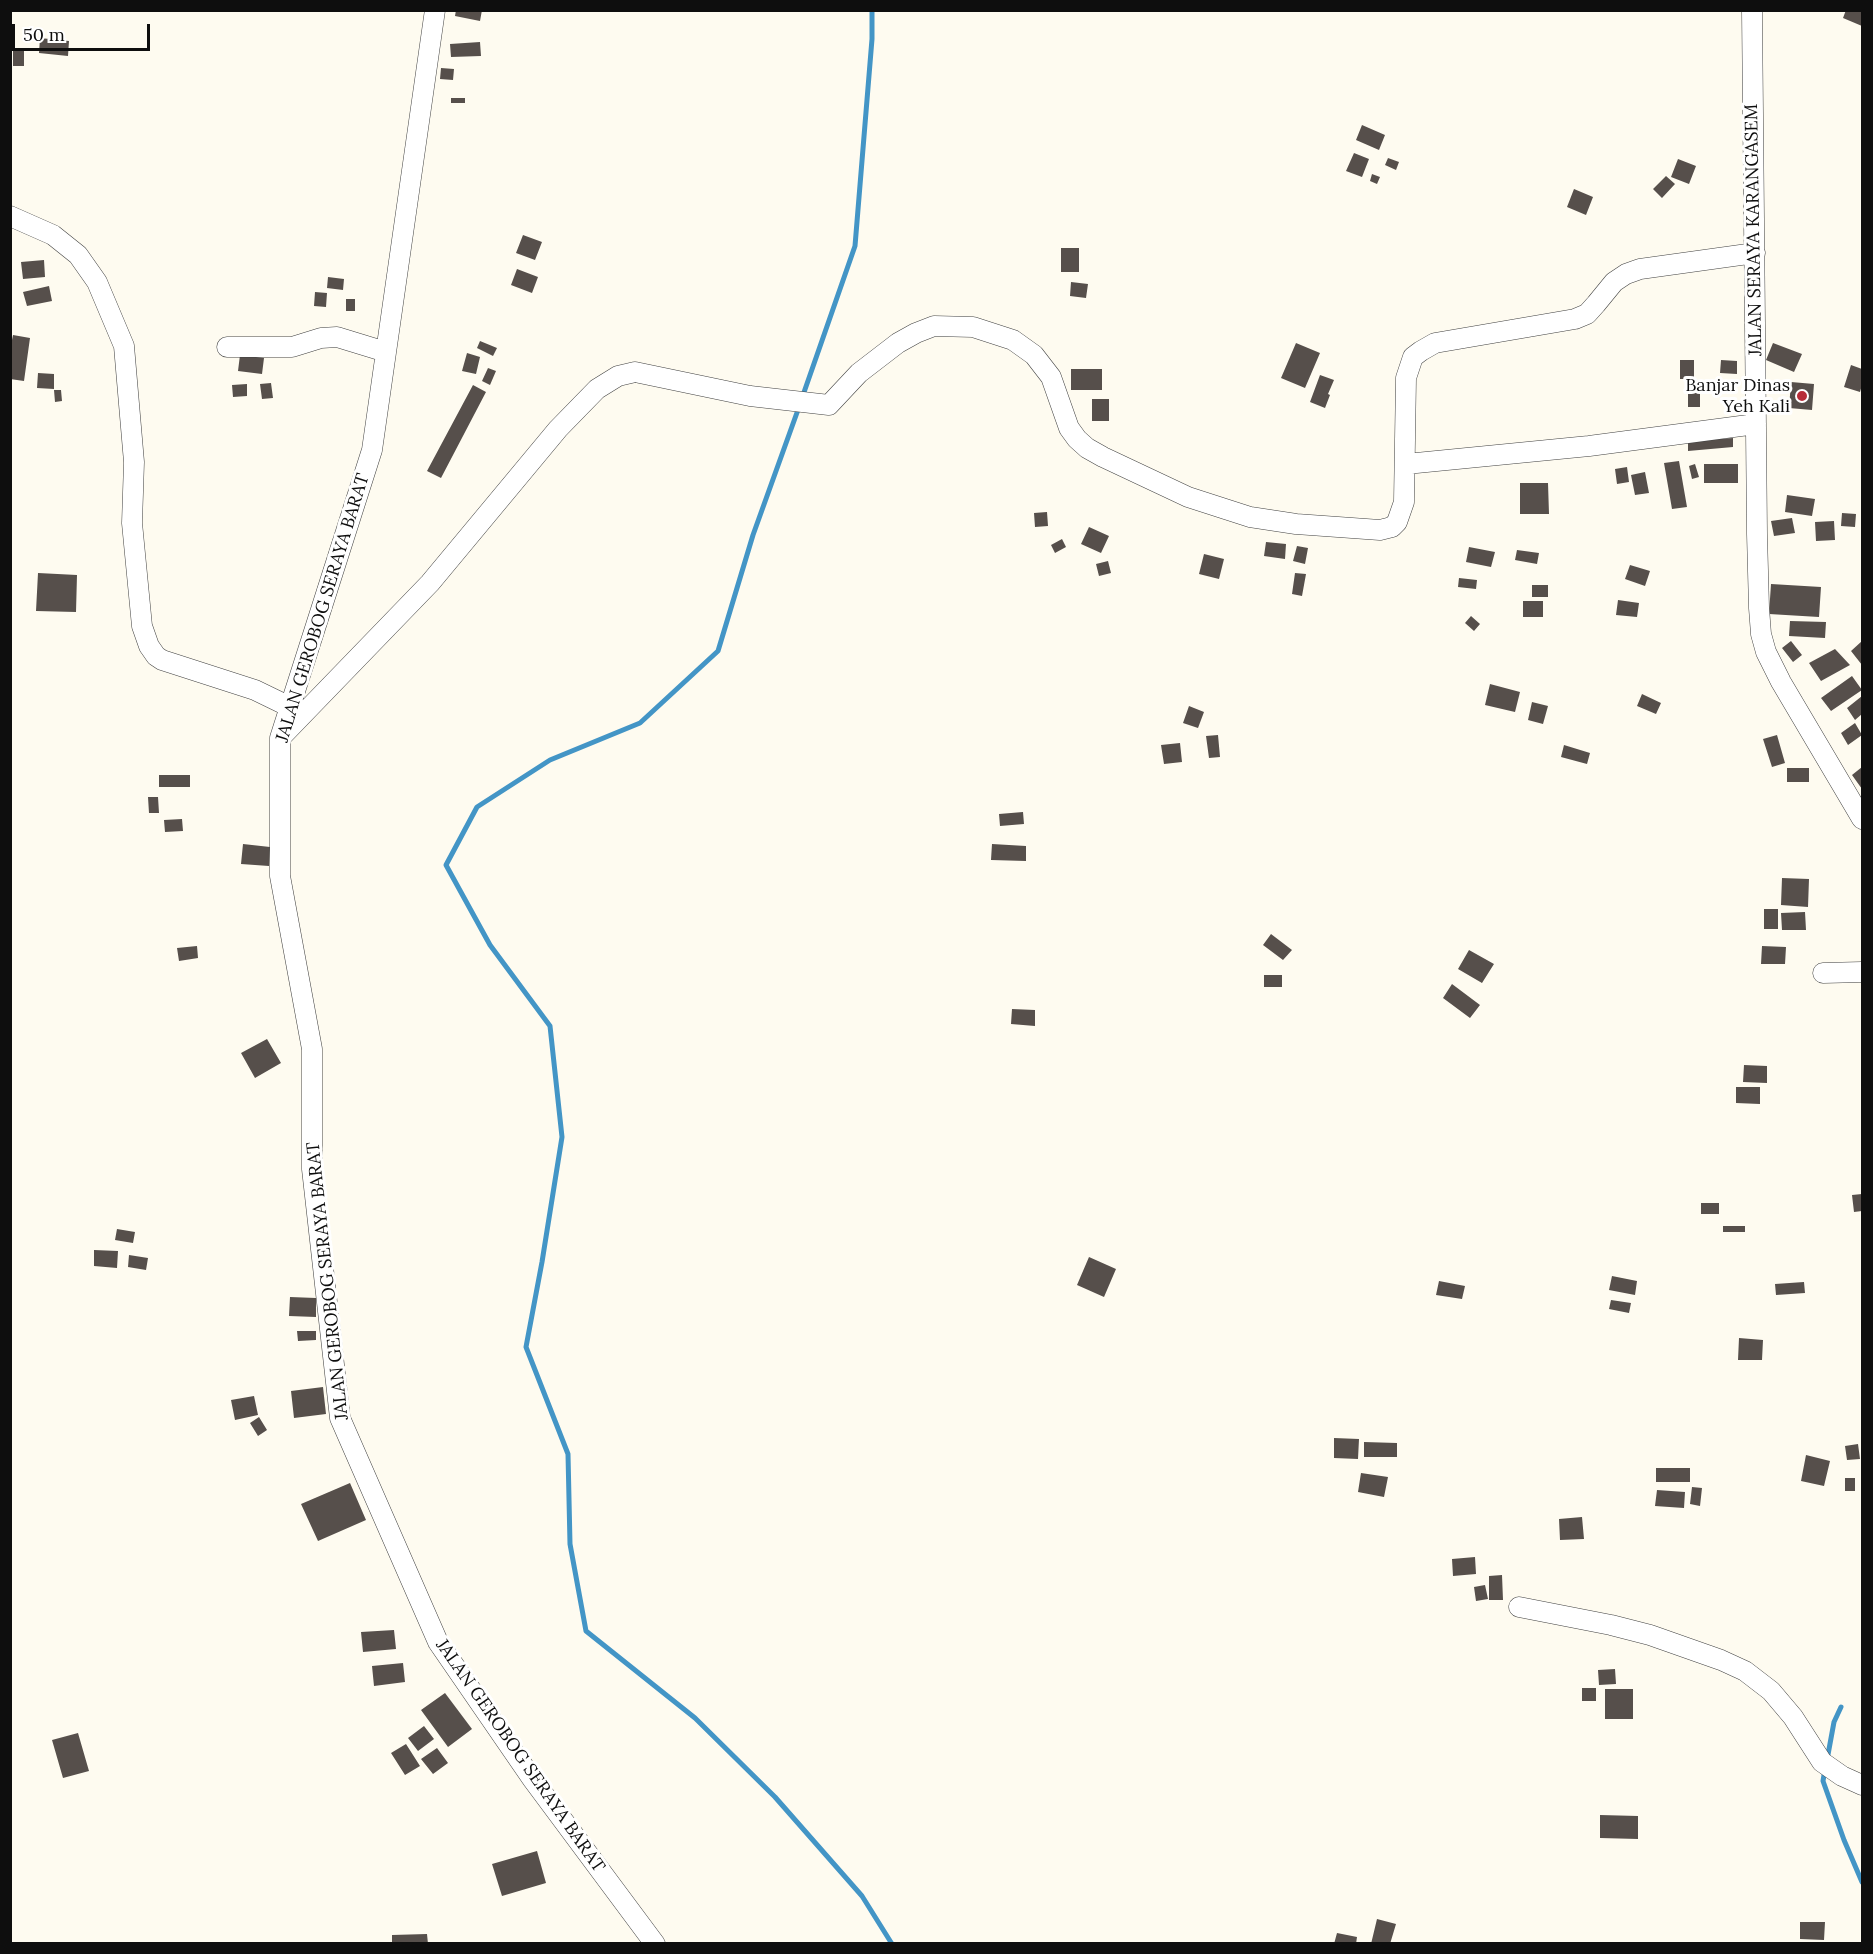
<!DOCTYPE html>
<html>
<head>
<meta charset="utf-8">
<style>
  body { margin:0 }
  #map { position:relative; width:1873px; height:1954px; overflow:hidden; background:#fefbf0; font-family:Lora,serif }
  canvas { display:block }
  .frame { position:absolute; inset:0; border:12px solid #0e0e0e; pointer-events:none }
  .scale { position:absolute; left:12px; top:24px; width:138px; height:27px; box-sizing:border-box; border:3px solid #0e0e0e; border-top:0; padding-left:8px; font-size:18px; line-height:21px; white-space:nowrap; color:#0e0e0e; -webkit-text-stroke:4px #fff; paint-order:stroke }
</style>
</head>
<body>
<div id="map">
<canvas width="1873" height="1954"></canvas>
<div class="frame"></div>
<div class="scale">50 m</div>
</div>
<script>
const ctx = document.querySelector('canvas').getContext('2d');
ctx.lineJoin = 'round';
function shape(rows) {
  const path = new Path2D();
  for (const r of rows) {
    path.moveTo(r[0], r[1]);
    for (let i = 2; i < r.length; i += 2) path.lineTo(r[i], r[i + 1]);
  }
  return path;
}
function stroke(path, color, width, dash) {
  ctx.strokeStyle = color;
  ctx.lineWidth = width;
  ctx.lineCap = dash ? 'butt' : 'round';
  ctx.setLineDash(dash || []);
  ctx.stroke(path);
}
function fillPath(path, color) {
  ctx.fillStyle = color;
  ctx.fill(path, 'evenodd');
}
function drawText(font, color, halo, rows, align = 'center') {
  ctx.font = font + ' Lora,serif';
  ctx.lineWidth = 6;
  ctx.setLineDash([]);
  ctx.textBaseline = 'middle';
  ctx.strokeStyle = halo;
  ctx.fillStyle = color;
  for (const [text, x, y, turn = 0] of rows) {
    ctx.save();
    ctx.translate(x, y);
    ctx.rotate((+turn || 0) * Math.PI / 180);
    ctx.textAlign = isNaN(turn) ? turn : align;
    if (halo) ctx.strokeText(text, 0, 0);
    ctx.fillText(text, 0, 0);
    ctx.restore();
  }
}
stroke(shape([
  [802,398,855,246,872,39,872,10],
  [799,407,753,535,718,651,640,723,550,760,477,807,446,865,490,945,550,1026,562,1137,542,1262,526,1347,568,1454,570,1544,586,1631,695,1718,775,1797,862,1896,892,1944],
  [1827,1760,1834,1722,1841,1707],
  [1825,1769,1823,1781,1844,1840,1862,1882]
]), '#4395c6', 5);
fillPath(shape([
  [456,10,482,10,480,21,455,16],
  [1846,10,1862,10,1862,26,1843,18],
  [40,38,69,41,68,56,39,53],
  [480,42,481,56,451,57,450,44],
  [13,51,24,51,24,66,13,66],
  [441,68,454,69,453,80,440,79],
  [451,98,465,98,465,103,451,103],
  [1362,125,1385,135,1379,150,1356,140],
  [1354,153,1369,159,1362,177,1346,171],
  [1388,158,1399,162,1396,170,1385,165],
  [1678,159,1696,166,1689,184,1671,177],
  [1372,174,1380,177,1377,184,1370,181],
  [1666,176,1675,184,1662,198,1653,189],
  [1574,189,1593,197,1586,215,1567,207],
  [523,235,542,242,535,260,516,253],
  [1061,248,1079,248,1079,272,1061,272],
  [44,260,45,277,23,279,21,262],
  [517,269,538,277,532,293,511,285],
  [328,277,344,279,343,290,327,288],
  [1071,282,1088,284,1086,298,1070,296],
  [49,286,52,301,27,306,23,292],
  [315,292,327,293,326,307,314,306],
  [346,299,355,299,355,311,346,311],
  [13,335,30,338,24,381,10,379,10,350],
  [480,341,497,348,493,356,477,348],
  [1296,343,1320,353,1305,388,1281,378],
  [1773,343,1802,354,1794,372,1766,360],
  [467,353,480,357,476,374,462,371],
  [240,355,264,358,262,374,238,371],
  [1680,360,1694,360,1694,379,1680,379],
  [1721,360,1737,361,1737,374,1720,373],
  [1851,365,1862,369,1862,385,1860,392,1844,387],
  [488,368,496,371,490,385,482,381],
  [1071,369,1102,369,1102,390,1071,390],
  [38,373,54,374,54,389,37,388],
  [1320,375,1334,380,1328,394,1330,395,1325,408,1310,402],
  [1791,382,1814,384,1812,410,1789,408],
  [271,383,273,398,262,399,260,384],
  [247,384,247,396,233,397,232,385],
  [473,385,486,392,441,478,427,471],
  [1688,388,1700,388,1700,407,1688,407],
  [54,390,61,390,62,401,55,402],
  [1092,399,1109,399,1109,421,1092,421],
  [1733,438,1733,447,1688,451,1688,441],
  [1679,461,1687,507,1672,509,1664,463],
  [1695,464,1699,477,1692,479,1689,466],
  [1704,464,1738,464,1738,483,1704,483],
  [1627,467,1629,482,1617,484,1615,469],
  [1645,472,1649,493,1635,495,1631,475],
  [1520,483,1548,483,1549,514,1520,514],
  [1787,495,1815,499,1812,516,1785,512],
  [1047,512,1048,526,1035,527,1034,513],
  [1842,513,1856,514,1855,527,1841,526],
  [1792,518,1795,533,1774,536,1771,521],
  [1834,521,1835,540,1816,541,1815,522],
  [1089,527,1109,536,1101,553,1081,544],
  [1062,539,1066,547,1055,553,1051,545],
  [1266,542,1286,544,1285,559,1264,556],
  [1297,546,1308,548,1305,564,1293,561],
  [1469,547,1495,552,1491,567,1466,562],
  [1517,550,1539,553,1537,564,1515,560],
  [1204,554,1224,559,1219,579,1199,574],
  [1108,561,1111,573,1099,576,1096,564],
  [1630,565,1650,571,1645,586,1625,579],
  [38,573,77,575,76,612,36,611],
  [1295,573,1306,574,1302,596,1292,594],
  [1459,578,1477,580,1476,589,1458,587],
  [1771,584,1821,587,1819,617,1769,614],
  [1532,585,1548,585,1548,597,1532,597],
  [1618,600,1639,603,1637,617,1616,615],
  [1523,601,1543,601,1543,617,1523,617],
  [1471,616,1480,624,1474,631,1465,623],
  [1790,621,1826,622,1825,638,1789,636],
  [1791,641,1802,655,1793,662,1782,648],
  [1862,641,1862,665,1851,651],
  [1835,649,1850,665,1821,681,1809,663],
  [1852,676,1862,690,1831,711,1821,698],
  [1490,684,1520,692,1515,712,1485,705],
  [1642,694,1661,703,1656,714,1637,706],
  [1862,696,1862,714,1855,720,1847,708],
  [1532,702,1548,706,1543,724,1528,720],
  [1189,706,1204,712,1198,728,1183,723],
  [1855,723,1862,735,1848,745,1841,733],
  [1218,735,1220,757,1209,758,1206,736],
  [1777,735,1785,763,1772,767,1763,739],
  [1180,743,1182,762,1164,764,1161,745],
  [1564,745,1590,753,1587,764,1561,757],
  [1862,767,1862,789,1852,775],
  [1787,768,1809,768,1809,782,1787,782],
  [159,775,190,775,190,787,159,787],
  [148,797,158,797,159,813,149,813],
  [1023,812,1024,824,1000,826,999,814],
  [182,819,183,831,165,832,164,820],
  [243,844,270,847,269,866,241,864],
  [992,844,1026,846,1026,861,991,860],
  [1782,878,1809,879,1808,907,1781,905],
  [1764,909,1778,909,1778,929,1764,929],
  [1805,912,1806,930,1782,930,1781,913],
  [1271,934,1292,950,1283,960,1263,945],
  [197,946,198,958,179,961,177,948],
  [1762,946,1786,947,1785,964,1761,964],
  [1469,950,1494,964,1482,983,1458,969],
  [1264,975,1282,975,1282,987,1264,987],
  [1452,984,1480,1005,1470,1018,1443,998],
  [1012,1009,1035,1010,1035,1026,1011,1024],
  [267,1039,281,1063,255,1078,241,1053],
  [1744,1065,1767,1066,1767,1083,1743,1082],
  [1736,1087,1760,1087,1760,1104,1736,1103],
  [1862,1194,1862,1211,1854,1212,1852,1195],
  [1701,1203,1719,1203,1719,1214,1701,1214],
  [1723,1226,1745,1226,1745,1232,1723,1232],
  [117,1229,135,1232,133,1243,115,1240],
  [94,1250,118,1251,117,1268,94,1266],
  [129,1255,148,1258,146,1270,128,1267],
  [1089,1257,1116,1269,1104,1297,1077,1285],
  [1612,1276,1637,1281,1635,1295,1609,1290],
  [1439,1281,1465,1286,1462,1299,1436,1295],
  [1804,1282,1805,1293,1776,1295,1775,1284],
  [290,1297,316,1298,316,1317,289,1316],
  [1611,1300,1631,1303,1629,1313,1609,1309],
  [297,1331,316,1331,316,1340,298,1341],
  [1739,1338,1763,1340,1762,1360,1738,1360],
  [323,1387,326,1414,294,1418,291,1391],
  [254,1396,258,1415,235,1420,231,1400],
  [259,1417,267,1430,258,1436,250,1423],
  [1334,1438,1359,1439,1358,1459,1334,1458],
  [1364,1442,1397,1443,1397,1457,1364,1457],
  [1858,1444,1860,1459,1847,1460,1845,1446],
  [1806,1455,1830,1461,1824,1486,1801,1481],
  [1656,1468,1690,1468,1690,1482,1656,1482],
  [1361,1473,1388,1477,1384,1497,1358,1492],
  [1845,1478,1855,1478,1855,1491,1845,1491],
  [350,1483,366,1520,318,1541,301,1504],
  [1692,1487,1702,1488,1700,1506,1690,1504],
  [1657,1490,1685,1492,1684,1508,1655,1506],
  [1582,1517,1584,1539,1560,1540,1559,1519],
  [1475,1557,1476,1574,1453,1576,1452,1559],
  [1502,1575,1503,1600,1489,1600,1489,1576],
  [1485,1585,1488,1599,1476,1601,1474,1587],
  [394,1630,396,1649,363,1652,361,1632],
  [403,1663,405,1682,374,1686,372,1666],
  [1615,1669,1616,1684,1599,1685,1598,1670],
  [1582,1688,1596,1688,1596,1701,1582,1701],
  [1605,1689,1633,1689,1633,1719,1605,1719],
  [445,1693,472,1729,448,1747,421,1710],
  [424,1726,434,1739,418,1751,408,1738],
  [78,1733,89,1771,63,1778,52,1740],
  [406,1744,420,1766,405,1775,391,1753],
  [437,1748,448,1763,433,1774,421,1759],
  [1600,1815,1638,1816,1638,1839,1600,1838],
  [537,1851,546,1883,502,1896,492,1864],
  [1377,1919,1396,1924,1390,1944,1371,1944],
  [1800,1922,1825,1922,1824,1940,1800,1939],
  [1337,1933,1357,1937,1356,1944,1334,1944],
  [427,1934,428,1944,392,1944,392,1935]
]), '#564f4b');
const minor = shape([
  [435,10,372,450,280,738,280,876,312,1049,312,1169,340,1418,438,1642,533,1780,655,1944],
  [1752,10,1757,534,1759,608,1761,634,1766,652,1781,682,1862,819],
  [10,216,53,235,78,255,97,282,124,346,134,462,132,523,142,626,149,646,156,656,162,660,255,690,290,707],
  [227,347,292,347,321,338,337,337,386,352],
  [1406,464,1589,446,1756,424],
  [284,734,430,583,558,429,597,389,618,376,635,372,750,396,829,405,859,373,898,343,916,333,934,326,973,327,1013,340,1034,355,1051,377,1069,428,1077,439,1087,448,1103,457,1188,497,1250,517,1296,524,1380,530,1392,527,1397,522,1404,502,1406,378,1413,357,1421,351,1435,343,1575,319,1587,314,1596,304,1614,282,1626,274,1640,269,1755,253],
  [1823,973,1862,972],
  [1519,1607,1611,1625,1650,1635,1721,1660,1745,1671,1771,1691,1793,1717,1822,1762,1842,1776,1862,1785]
]);
stroke(minor, '#414141', 21);
stroke(minor, '#fff', 20);
for (const [x, y, r, color] of [
  [1802,396,6,"#b72d38"]
]) {
  const dot = new Path2D();
  dot.arc(x, y, r, 0, 2 * Math.PI);
  ctx.fillStyle = color;
  ctx.fill(dot);
  stroke(dot, '#fff', 2);
}
drawText('18px', '#0e0e0e', '#fff', [
  ["JALAN SERAYA KARANGASEM",1754,230,-91],
  ["JALAN GEROBOG SERAYA BARAT",323,608,-73],
  ["JALAN GEROBOG SERAYA BARAT",328,1281,-96],
  ["JALAN GEROBOG SERAYA BARAT",520,1756,55]
]);
drawText('18px', '#0e0e0e', '#fff', [
  ["Banjar Dinas",1790,386],
  ["Yeh Kali",1790,407]
], 'right');
</script>
</body>
</html>
